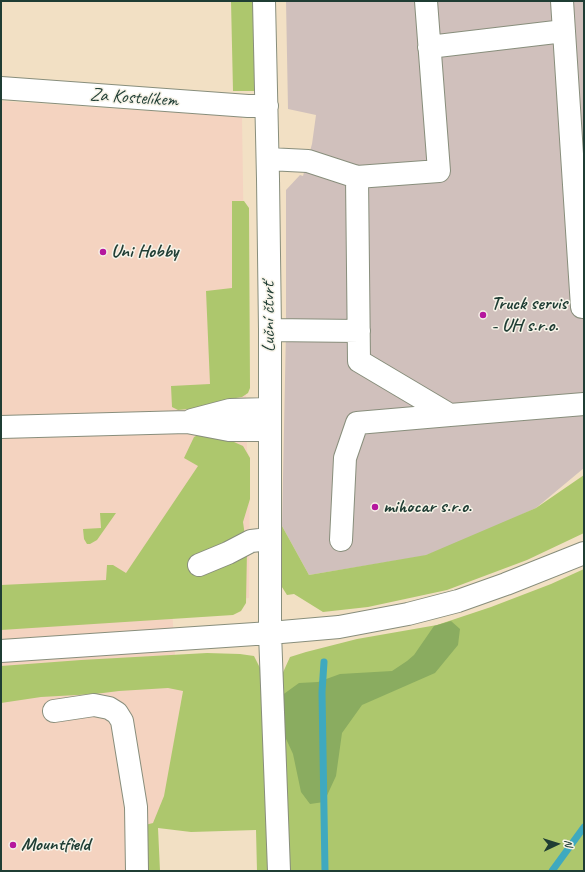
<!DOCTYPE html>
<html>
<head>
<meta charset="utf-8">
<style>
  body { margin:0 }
  #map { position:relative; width:585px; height:872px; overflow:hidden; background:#f2e0c4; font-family:Caveat,sans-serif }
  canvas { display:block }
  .frame { position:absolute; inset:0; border:2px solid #1f3d34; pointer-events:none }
  .north { position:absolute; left:537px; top:824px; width:40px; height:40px; -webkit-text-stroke:3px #f7f3e8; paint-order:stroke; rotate:86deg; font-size:11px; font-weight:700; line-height:16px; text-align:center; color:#1f3d34 }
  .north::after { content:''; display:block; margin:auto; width:14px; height:18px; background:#1f3d34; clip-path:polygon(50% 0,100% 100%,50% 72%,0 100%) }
</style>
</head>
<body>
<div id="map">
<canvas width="585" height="872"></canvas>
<div class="frame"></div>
<div class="north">N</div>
</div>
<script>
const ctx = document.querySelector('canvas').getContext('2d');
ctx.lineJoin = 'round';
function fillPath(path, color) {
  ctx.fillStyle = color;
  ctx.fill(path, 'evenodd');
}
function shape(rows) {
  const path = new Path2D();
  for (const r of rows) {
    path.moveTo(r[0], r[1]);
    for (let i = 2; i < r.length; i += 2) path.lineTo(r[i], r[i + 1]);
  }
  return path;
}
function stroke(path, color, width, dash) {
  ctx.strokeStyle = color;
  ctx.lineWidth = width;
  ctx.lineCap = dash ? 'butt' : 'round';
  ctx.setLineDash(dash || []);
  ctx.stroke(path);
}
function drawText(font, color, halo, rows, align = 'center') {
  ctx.font = font + ' Caveat,sans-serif';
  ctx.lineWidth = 3;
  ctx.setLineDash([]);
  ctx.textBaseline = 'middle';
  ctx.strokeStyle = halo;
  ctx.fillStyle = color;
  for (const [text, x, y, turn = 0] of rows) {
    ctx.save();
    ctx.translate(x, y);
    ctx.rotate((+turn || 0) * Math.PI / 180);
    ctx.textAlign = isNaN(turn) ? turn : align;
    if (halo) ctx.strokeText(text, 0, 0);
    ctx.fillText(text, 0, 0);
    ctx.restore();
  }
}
fillPath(shape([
  [1,101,242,117,247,451,250,458,249,598,172,609,175,654,168,687,183,690,165,796,155,822,151,871,1,871]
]), '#f4d3c0');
fillPath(shape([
  [286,1,584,1,584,468,536,508,469,539,424,556,309,575,282,526,286,330,286,190,300,175,303,176,312,144,316,115,288,109]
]), '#d0c0bc');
fillPath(shape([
  [231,1,254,1,255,91,233,91],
  [232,201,244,201,249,208,250,388,248,393,242,397,236,398,230,405,178,410,172,407,171,386,210,384,206,291,232,288],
  [198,435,234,436,234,442,243,446,250,458,250,499,243,522,247,550,246,603,241,611,233,615,1,630,1,585,106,580,107,565,113,565,126,573,198,466,184,458,194,437],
  [584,475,584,533,527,560,447,590,368,607,323,612,294,594,287,595,280,584,278,526,282,526,309,575,426,555,536,508],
  [100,513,116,513,97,540,90,544,87,544,84,539,83,529,101,528],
  [584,569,584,871,289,871,280,679,290,657,306,652,357,639,437,625,491,607,551,584],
  [207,653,240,654,254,656,265,678,274,871,257,871,256,830,191,832,158,828,160,871,146,871,145,825,153,823,164,796,183,691,168,688,119,691,95,694,41,697,1,703,1,666,81,660]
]), '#adc76d');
fillPath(shape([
  [451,621,460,629,458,645,435,673,362,705,342,733,336,776,324,802,310,804,301,792,293,754,282,730,281,696,299,683,318,682,340,674,392,671,407,661,414,655,434,626]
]), '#8aac60');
stroke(shape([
  [324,662,322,692,325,871],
  [552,871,584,827]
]), '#3fa9bf', 7);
const minor = shape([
  [264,1,268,179,270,330,270,633,279,871],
  [562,1,582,307,584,307],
  [429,47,564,31],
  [1,88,248,106,267,106],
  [268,159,308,161,357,177,439,171,426,1],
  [357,177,359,361,450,415,584,404],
  [270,330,359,331],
  [192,420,230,410,269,409],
  [1,427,187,422,229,430,269,430],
  [341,540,345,458,357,423,450,415],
  [199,565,228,553,251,541,269,539],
  [1,651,270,633,339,627,408,614,458,601,506,584,584,553],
  [54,711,94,705,109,708,117,713,122,721,136,807,137,871]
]);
stroke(minor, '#888e7c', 24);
stroke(minor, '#fff', 22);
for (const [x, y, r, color] of [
  [103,252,4,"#b5179e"],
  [483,315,4,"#b5179e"],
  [375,507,4,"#b5179e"],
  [13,845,4,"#b5179e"]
]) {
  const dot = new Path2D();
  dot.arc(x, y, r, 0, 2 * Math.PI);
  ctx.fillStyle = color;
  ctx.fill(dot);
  stroke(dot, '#f7f3e8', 1.5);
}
drawText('19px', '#1f3d34', '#f7f3e8', [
  ["Za Kostelíkem",134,98,4],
  ["Luční čtvrť",269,317,-90]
]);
drawText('bold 19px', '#1f3d34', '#f7f3e8', [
  ["Uni Hobby",111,252],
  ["Truck servis",491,304],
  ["- UH s.r.o.",491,326],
  ["mihocar s.r.o.",383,507],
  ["Mountfield",21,845]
], 'left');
</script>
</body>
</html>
